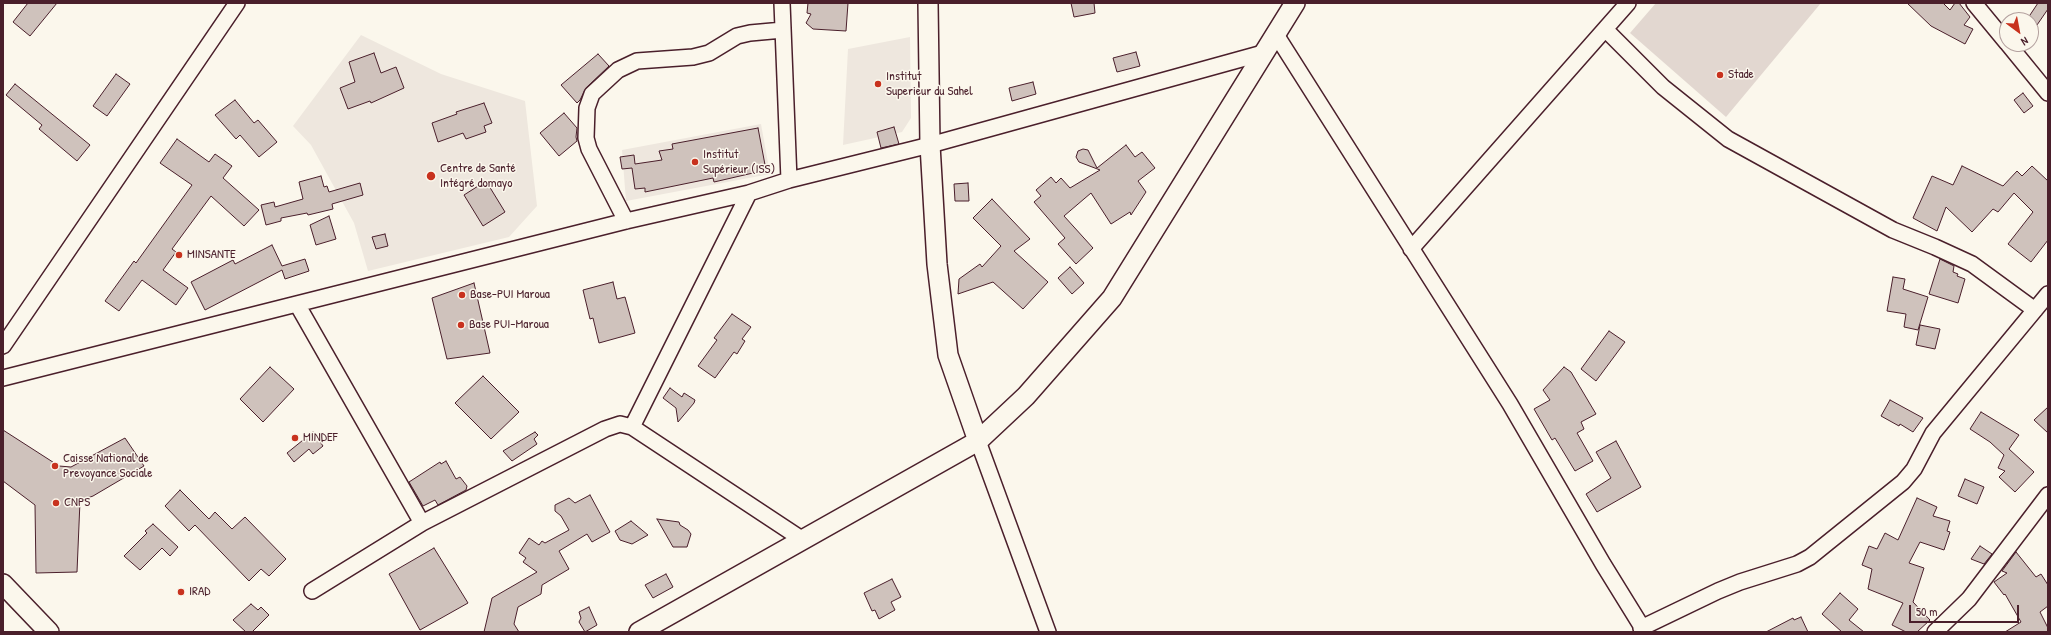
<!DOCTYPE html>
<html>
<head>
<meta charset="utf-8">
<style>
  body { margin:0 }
  #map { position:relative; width:2051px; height:635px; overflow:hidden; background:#fbf7ec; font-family:"Patrick Hand",sans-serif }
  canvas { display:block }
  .frame { position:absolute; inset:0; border:4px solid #4a1f2b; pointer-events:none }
  .north { position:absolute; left:1999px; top:12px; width:40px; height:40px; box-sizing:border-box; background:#fbf7ec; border:1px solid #b4a19f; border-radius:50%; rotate:148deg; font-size:11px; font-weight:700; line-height:16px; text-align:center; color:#4a1f2b }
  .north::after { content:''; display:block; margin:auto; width:14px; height:18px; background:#c8321e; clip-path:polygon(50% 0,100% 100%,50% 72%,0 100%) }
  .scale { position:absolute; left:1909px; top:605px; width:110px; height:18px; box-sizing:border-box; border:2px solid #4a1f2b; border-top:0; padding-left:5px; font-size:12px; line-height:14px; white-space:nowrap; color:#4a1f2b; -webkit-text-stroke:3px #fbf7ec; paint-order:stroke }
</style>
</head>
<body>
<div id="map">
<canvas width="2051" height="635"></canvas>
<div class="frame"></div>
<div class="north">N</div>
<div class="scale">50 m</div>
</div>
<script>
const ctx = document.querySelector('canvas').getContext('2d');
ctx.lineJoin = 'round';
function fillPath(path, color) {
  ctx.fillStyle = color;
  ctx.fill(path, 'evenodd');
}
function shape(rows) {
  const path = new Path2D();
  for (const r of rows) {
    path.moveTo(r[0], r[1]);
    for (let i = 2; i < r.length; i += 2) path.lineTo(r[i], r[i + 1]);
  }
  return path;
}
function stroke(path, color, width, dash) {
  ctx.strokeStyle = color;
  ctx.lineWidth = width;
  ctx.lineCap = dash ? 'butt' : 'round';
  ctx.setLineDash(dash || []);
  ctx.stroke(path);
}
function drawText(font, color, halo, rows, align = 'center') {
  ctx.font = font + ' "Patrick Hand",sans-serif';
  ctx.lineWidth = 3;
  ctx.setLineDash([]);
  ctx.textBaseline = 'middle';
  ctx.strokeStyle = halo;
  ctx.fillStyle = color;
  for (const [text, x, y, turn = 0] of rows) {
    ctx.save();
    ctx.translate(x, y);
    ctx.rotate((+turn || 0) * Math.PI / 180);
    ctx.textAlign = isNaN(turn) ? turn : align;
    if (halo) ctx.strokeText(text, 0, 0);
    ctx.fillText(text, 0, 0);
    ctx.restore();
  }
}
fillPath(shape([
  [361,35,441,74,525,101,537,206,509,237,368,271,354,223,311,145,293,126],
  [910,37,911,118,902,132,843,145,848,49],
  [761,124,770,174,626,201,622,150]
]), '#eee7de');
fillPath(shape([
  [1656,3,1821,3,1726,117,1630,33]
]), '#e2d7d0');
const building = shape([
  [28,3,57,3,30,36,13,22,28,3],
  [808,3,848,3,846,31,813,29,806,23,811,14,807,13,808,3],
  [1071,3,1094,3,1095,13,1074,17,1071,3],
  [1907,3,1943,3,1950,10,1955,3,1959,3,1970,17,1964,25,1973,29,1965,44,1931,26,1907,3],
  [2038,3,2048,3,2048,9,2037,25,2028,18,2038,3],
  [1136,52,1140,66,1117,72,1113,58,1136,52],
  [374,53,381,73,396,67,404,88,371,103,370,101,348,109,340,88,355,82,349,62,374,53],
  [598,54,609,66,586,88,580,100,577,103,561,85,598,54],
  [116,74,130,84,107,116,93,106,116,74],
  [1033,82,1036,94,1012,101,1009,88,1033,82],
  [15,84,90,145,77,161,39,129,42,125,6,95,15,84],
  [2023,93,2033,106,2024,113,2014,100,2023,93],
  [235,100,254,123,258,120,277,142,259,157,240,135,236,139,215,115,235,100],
  [484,103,492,123,484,126,486,132,466,139,463,133,438,142,432,123,457,114,456,112,484,103],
  [564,113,577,128,576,137,577,141,559,156,540,133,564,113],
  [894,127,899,144,881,148,877,132,894,127],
  [758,128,766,170,714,182,713,178,645,192,645,188,635,189,632,168,622,169,620,157,634,155,635,164,662,160,659,151,673,149,672,144,758,128],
  [177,139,209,162,215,154,232,166,223,178,259,210,244,226,211,196,172,249,176,252,163,270,188,288,176,305,142,280,119,311,105,301,134,261,136,263,192,185,160,163,177,139],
  [1126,145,1135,157,1142,152,1155,168,1138,181,1146,192,1131,215,1130,212,1111,224,1091,193,1064,216,1093,248,1076,264,1058,244,1065,238,1034,202,1041,196,1036,190,1051,177,1056,183,1061,178,1070,188,1100,170,1079,162,1076,157,1078,151,1083,149,1088,150,1097,168,1126,145],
  [1962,166,2003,186,2017,171,2022,176,2032,166,2048,181,2048,240,2031,262,2008,244,2033,212,2014,193,1998,212,1993,209,1972,232,1946,207,1937,231,1913,218,1932,176,1953,185,1962,166],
  [321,176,324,187,327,186,329,192,360,183,363,195,332,204,333,209,308,215,307,213,281,218,281,221,266,225,261,205,274,202,275,207,303,199,299,182,321,176],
  [486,181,505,212,483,226,464,195,486,181],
  [968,183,969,201,955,201,954,184,968,183],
  [992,199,1030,239,1014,251,1048,282,1023,309,993,282,958,294,959,279,980,264,982,267,1001,246,973,218,992,199],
  [329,216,336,239,316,245,310,225,329,216],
  [385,234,388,246,376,249,372,237,385,234],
  [272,245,282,266,305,259,309,271,285,279,282,270,205,310,191,282,233,260,235,264,272,245],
  [1940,259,1954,266,1953,272,1958,274,1957,276,1965,279,1958,303,1929,294,1940,259],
  [1070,267,1084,283,1072,294,1058,278,1070,267],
  [1893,277,1905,279,1903,289,1928,297,1918,330,1904,327,1906,314,1887,311,1893,277],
  [613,282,617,299,625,297,635,333,599,343,593,318,590,319,583,290,613,282],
  [474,283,490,353,447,359,432,298,474,283],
  [732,314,751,327,742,339,745,341,737,354,734,352,715,378,698,366,717,340,714,338,732,314],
  [1920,325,1940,329,1935,349,1916,345,1920,325],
  [1609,331,1625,342,1596,381,1581,369,1609,331],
  [270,367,294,389,263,422,240,399,270,367],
  [1564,367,1571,372,1596,414,1581,422,1584,429,1577,433,1593,461,1575,471,1555,438,1552,440,1534,409,1550,400,1543,390,1564,367],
  [483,376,519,412,491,439,455,403,483,376],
  [670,388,682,397,684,393,695,400,694,403,678,422,676,408,663,398,670,388],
  [1890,400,1923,418,1913,432,1900,424,1899,426,1881,416,1890,400],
  [2048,407,2048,433,2034,420,2048,407],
  [1981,412,2019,435,2009,449,2034,472,2015,492,1999,477,2005,471,1998,468,2004,455,1990,442,1970,429,1981,412],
  [3,430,59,466,71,467,125,438,144,466,93,496,80,501,77,572,36,573,35,505,3,481,3,430],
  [313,432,323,446,313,454,309,449,294,462,287,453,313,432],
  [535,432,538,435,534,439,537,444,512,461,503,451,535,432],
  [1616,441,1641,487,1597,512,1586,494,1611,478,1596,452,1616,441],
  [446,461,456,479,460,477,467,486,466,490,438,505,435,500,423,506,409,482,440,462,441,464,446,461],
  [1965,479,1984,487,1977,504,1958,496,1965,479],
  [180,490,209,519,215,512,232,529,245,517,286,559,269,576,261,569,249,581,195,525,189,531,165,506,180,490],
  [590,495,610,532,592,542,587,534,559,551,569,569,542,585,541,594,518,607,514,624,519,632,484,632,492,598,537,572,523,562,526,558,519,553,529,538,539,545,542,541,545,543,569,530,561,516,555,511,555,505,569,498,575,503,590,495],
  [1917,498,1937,507,1933,516,1950,521,1947,531,1950,532,1944,550,1920,542,1909,563,1924,568,1913,602,1930,620,1917,632,1906,632,1892,625,1903,603,1868,589,1872,569,1862,565,1869,546,1877,549,1885,533,1898,540,1917,498],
  [657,519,679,522,680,525,688,530,691,534,687,547,673,547,657,519],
  [631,521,648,535,632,544,620,540,615,531,631,521],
  [153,524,178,547,170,556,162,548,140,570,124,556,147,533,145,531,153,524],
  [1980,546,1992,554,1984,564,1971,559,1980,546],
  [434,548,468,603,420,630,389,574,434,548],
  [2016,552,2036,577,2041,574,2048,585,2048,606,2040,612,2048,628,2048,632,2005,632,2021,622,2005,594,2004,595,1994,582,2007,573,2002,571,2016,552],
  [666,574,673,587,653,598,645,585,666,574],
  [892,579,901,597,891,602,895,610,879,619,875,610,872,611,864,593,892,579],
  [1840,593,1858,609,1849,620,1864,632,1842,632,1822,614,1840,593],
  [251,604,258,610,261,607,269,615,252,632,246,632,233,620,251,604],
  [589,607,597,625,585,632,579,622,581,618,579,612,589,607],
  [1801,617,1808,632,1766,632,1793,618,1794,620,1801,617]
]);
fillPath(building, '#cfc2bc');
stroke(building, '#4a1f2b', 1);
const minor = shape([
  [782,3,789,180],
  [1974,3,2007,43],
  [1605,29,1663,87,1728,139,1893,230,1935,247,1972,264,2035,310],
  [1275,33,1510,404,1603,564,1645,632],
  [2008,44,2048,93],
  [626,221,589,149,586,138,587,108,592,94,618,70,637,61,693,57,709,53,737,36,750,33,783,30],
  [1411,249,1628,3],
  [297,304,422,523],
  [3,346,237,3],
  [3,378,626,221,749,193,789,180,930,145,1263,53],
  [632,427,749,193],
  [978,441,1048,632],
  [312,591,422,523,605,429,620,424,632,427,803,540],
  [1641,628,1718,591,1740,582,1797,564,1810,557,1903,482,1914,469,1933,433,2048,294],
  [1935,632,1969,599,2048,495]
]);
const tertiary = shape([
  [928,3,930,145,937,264,948,355,978,441],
  [3,584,49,632],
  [639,632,978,441,1026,396,1112,298,1295,3]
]);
stroke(minor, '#4a1f2b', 18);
stroke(tertiary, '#4a1f2b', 22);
stroke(minor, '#fbf7ec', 15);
stroke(tertiary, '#fbf7ec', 19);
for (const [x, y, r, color] of [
  [1720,75,4,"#c8321e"],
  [878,84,4,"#c8321e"],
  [695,162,4,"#c8321e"],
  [431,176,5,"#c8321e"],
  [179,255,4,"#c8321e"],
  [462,295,4,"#c8321e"],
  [461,325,4,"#c8321e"],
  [295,438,4,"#c8321e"],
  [55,466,4,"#c8321e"],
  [56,503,4,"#c8321e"],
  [181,592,4,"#c8321e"]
]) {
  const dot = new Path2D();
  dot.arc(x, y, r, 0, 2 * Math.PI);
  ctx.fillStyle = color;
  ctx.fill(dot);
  stroke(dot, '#fbf7ec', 1.5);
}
drawText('13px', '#4a1f2b', '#fbf7ec', [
  ["Stade",1728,75],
  ["Institut",886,77],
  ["Superieur du Sahel",886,92],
  ["Institut",703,155],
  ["Supérieur (ISS)",703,170],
  ["Centre de Santé",440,169],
  ["Intégré domayo",440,184],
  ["MINSANTE",187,255],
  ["Base-PUI Maroua",470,295],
  ["Base PUI-Maroua",469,325],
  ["MINDEF",303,438],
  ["Caisse National de",63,459],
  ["Prevoyance Sociale",63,474],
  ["CNPS",64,503],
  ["IRAD",189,592]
], 'left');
</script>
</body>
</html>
